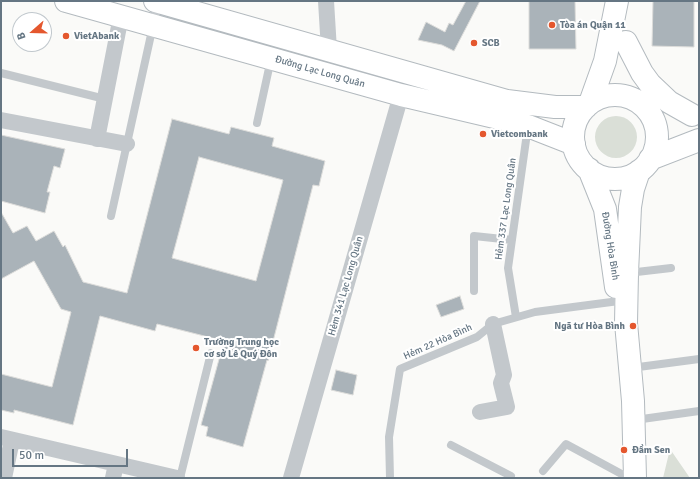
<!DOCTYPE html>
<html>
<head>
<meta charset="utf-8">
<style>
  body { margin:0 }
  #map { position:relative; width:700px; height:479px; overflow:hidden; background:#fafaf8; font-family:Signika,sans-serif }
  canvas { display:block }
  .frame { position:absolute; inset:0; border:2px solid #657683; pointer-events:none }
  .north { position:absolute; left:12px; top:12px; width:40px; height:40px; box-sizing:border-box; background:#fff; border:1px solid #c1c8cd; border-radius:50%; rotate:250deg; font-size:11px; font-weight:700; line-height:16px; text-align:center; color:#657683 }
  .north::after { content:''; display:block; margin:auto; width:14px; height:18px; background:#e4572e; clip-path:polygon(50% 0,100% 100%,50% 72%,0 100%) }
  .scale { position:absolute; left:12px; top:449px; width:116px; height:18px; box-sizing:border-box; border:2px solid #657683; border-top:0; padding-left:5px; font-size:12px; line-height:14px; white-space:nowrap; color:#657683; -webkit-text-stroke:3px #fff; paint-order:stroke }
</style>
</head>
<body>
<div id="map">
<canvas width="700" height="479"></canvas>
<div class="frame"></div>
<div class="north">B</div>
<div class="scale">50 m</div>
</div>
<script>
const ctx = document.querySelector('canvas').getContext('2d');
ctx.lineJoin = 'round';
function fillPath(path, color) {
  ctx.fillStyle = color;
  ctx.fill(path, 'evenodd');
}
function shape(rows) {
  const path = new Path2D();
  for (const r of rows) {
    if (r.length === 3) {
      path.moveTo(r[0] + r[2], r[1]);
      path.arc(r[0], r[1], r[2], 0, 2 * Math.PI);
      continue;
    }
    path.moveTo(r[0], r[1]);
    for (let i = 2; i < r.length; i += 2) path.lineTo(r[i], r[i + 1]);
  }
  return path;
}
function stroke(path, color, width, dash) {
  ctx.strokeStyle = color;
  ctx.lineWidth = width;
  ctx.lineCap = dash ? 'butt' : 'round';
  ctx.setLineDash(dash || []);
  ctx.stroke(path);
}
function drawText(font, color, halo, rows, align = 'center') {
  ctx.font = font + ' Signika,sans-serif';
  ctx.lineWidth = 4;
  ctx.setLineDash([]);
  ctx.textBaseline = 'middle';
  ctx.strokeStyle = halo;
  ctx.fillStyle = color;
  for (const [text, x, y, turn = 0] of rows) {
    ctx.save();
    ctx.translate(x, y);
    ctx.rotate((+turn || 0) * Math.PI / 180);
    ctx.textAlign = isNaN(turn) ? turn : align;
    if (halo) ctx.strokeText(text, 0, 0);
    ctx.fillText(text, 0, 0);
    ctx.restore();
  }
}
fillPath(shape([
  [616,137,21],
  [670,449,690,478,663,478]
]), '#dadfd7');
const building = shape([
  [466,1,480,1,454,51,442,45,418,40,426,22,445,32,449,23,453,25,466,1],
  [529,1,575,1,576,49,529,49,529,1],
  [653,1,694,1,694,47,652,46,653,1],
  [172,119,229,134,231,127,274,138,272,146,325,161,319,186,313,185,268,361,267,360,243,447,206,436,208,427,201,425,224,341,157,324,155,331,100,316,73,425,14,410,14,413,1,410,1,374,52,387,71,312,61,309,34,261,1,279,1,212,13,233,27,226,36,241,54,231,63,247,65,245,83,282,127,293,172,119],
  [199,157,283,180,256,281,172,258,199,157],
  [1,135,65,149,60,168,54,166,47,192,50,192,45,213,1,201,1,135],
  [460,296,464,309,441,317,436,305,460,296],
  [336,370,357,375,353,395,331,390,336,370]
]);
fillPath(building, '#aab3b9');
stroke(building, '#dcdcda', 1);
const secondary = shape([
  [66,1,401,95,503,119,528,126,574,144],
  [155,1,507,101,555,107,586,107],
  [626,42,642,73,650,84,669,102,692,115],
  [615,137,42],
  [590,103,605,61,617,1],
  [650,159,699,140],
  [589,169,605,209,616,287],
  [635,478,633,401,626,323,627,273,630,207,633,189,639,171]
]);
stroke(secondary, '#b3babf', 24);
stroke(shape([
  [1,73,105,99],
  [257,123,271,59],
  [111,216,158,3],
  [628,273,671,268],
  [474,291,474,236,512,240],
  [516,317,508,268,528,126],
  [631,368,699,359],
  [635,420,699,411],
  [451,445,511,476,510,478],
  [543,471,566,444,629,478],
  [180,478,211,353],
  [390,478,389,437,400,369,477,337,493,324,535,312,619,301]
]), '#c3c8cc', 8);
stroke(shape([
  [326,1,329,50],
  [1,120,127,144],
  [97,139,121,16],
  [480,412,507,407,501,383,504,375,493,324],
  [1,437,177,478],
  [4,478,12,440],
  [113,478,116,464],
  [291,478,401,95]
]), '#c3c8cc', 16);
stroke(secondary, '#fff', 22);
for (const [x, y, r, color] of [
  [552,25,4,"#e4572e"],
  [66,36,4,"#e4572e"],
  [474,43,4,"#e4572e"],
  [483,134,4,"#e4572e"],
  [633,326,4,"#e4572e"],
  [196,348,4,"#e4572e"],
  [624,450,4,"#e4572e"]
]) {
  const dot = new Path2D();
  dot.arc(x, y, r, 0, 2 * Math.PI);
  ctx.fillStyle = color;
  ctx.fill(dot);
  stroke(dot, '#fff', 1.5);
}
drawText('bold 10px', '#657683', '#fff', [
  ["Tòa án Quận 11",560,25],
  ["VietAbank",74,36],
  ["SCB",482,43],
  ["Vietcombank",491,134],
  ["Ngã tư Hòa Bình",625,326,"right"],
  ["Trường Trung học",204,342],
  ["cơ sở Lê Quý Đôn",204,354],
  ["Đầm Sen",632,450]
], 'left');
drawText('10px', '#657683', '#fff', [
  ["Đường Lạc Long Quân",320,72,16],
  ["Hẻm 337 Lạc Long Quân",506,209,-82],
  ["Đường Hòa Bình",610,246,81],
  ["Hẻm 341 Lạc Long Quân",346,286,-74],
  ["Hẻm 22 Hòa Bình",438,342,-24]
]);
</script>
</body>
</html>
